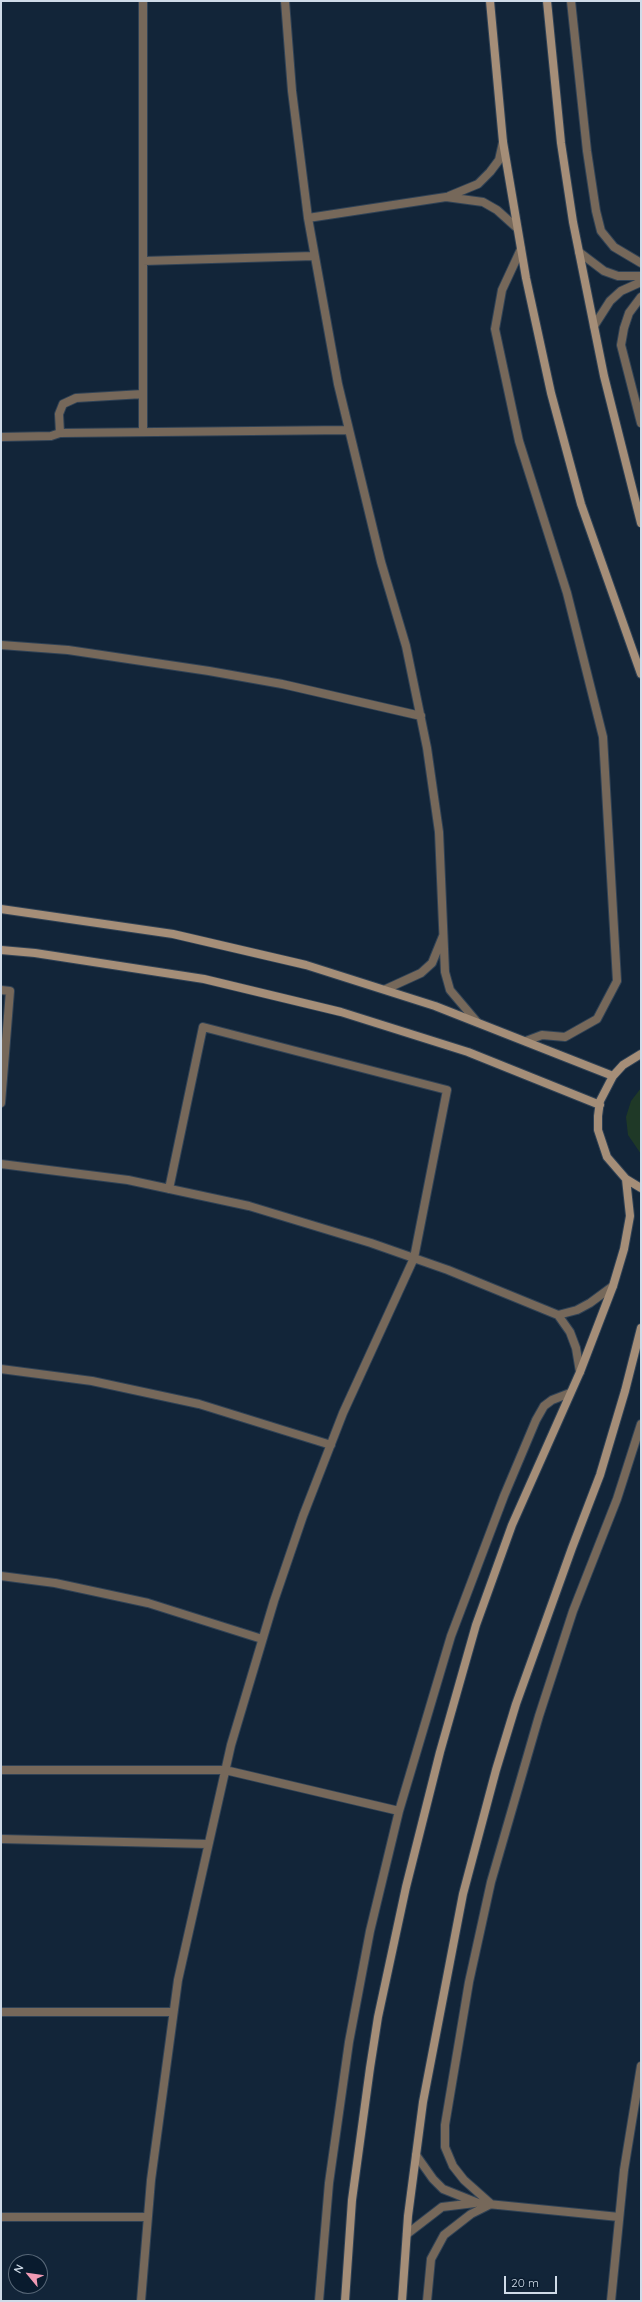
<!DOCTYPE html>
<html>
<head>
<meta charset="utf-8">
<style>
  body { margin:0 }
  #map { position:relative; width:642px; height:2302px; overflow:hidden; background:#122539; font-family:Quicksand,sans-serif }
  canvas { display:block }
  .frame { position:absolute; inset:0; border:2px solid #cfdbe8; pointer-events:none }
  .north { position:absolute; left:8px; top:2254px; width:40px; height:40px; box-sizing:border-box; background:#091b2e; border:1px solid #586878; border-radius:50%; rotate:299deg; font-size:11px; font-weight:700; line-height:16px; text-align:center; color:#cfdbe8 }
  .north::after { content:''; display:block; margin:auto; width:14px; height:18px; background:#f09ab4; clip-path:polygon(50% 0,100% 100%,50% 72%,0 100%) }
  .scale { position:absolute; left:504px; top:2276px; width:53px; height:18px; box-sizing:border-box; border:2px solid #cfdbe8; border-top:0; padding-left:5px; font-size:12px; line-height:14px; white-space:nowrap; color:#cfdbe8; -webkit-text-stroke:3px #091b2e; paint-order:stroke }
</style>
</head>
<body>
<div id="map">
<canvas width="642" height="2302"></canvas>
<div class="frame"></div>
<div class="north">N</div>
<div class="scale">20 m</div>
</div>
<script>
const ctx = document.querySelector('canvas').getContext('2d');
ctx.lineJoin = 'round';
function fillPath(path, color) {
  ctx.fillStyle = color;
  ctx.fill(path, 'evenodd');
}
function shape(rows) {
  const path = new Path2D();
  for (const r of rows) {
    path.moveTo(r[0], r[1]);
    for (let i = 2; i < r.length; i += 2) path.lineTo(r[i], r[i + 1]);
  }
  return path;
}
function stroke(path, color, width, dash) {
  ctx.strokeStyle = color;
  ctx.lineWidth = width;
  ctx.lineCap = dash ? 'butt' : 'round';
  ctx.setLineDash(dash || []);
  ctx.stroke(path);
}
fillPath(shape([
  [641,1088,641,1154,628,1135,626,1117,631,1101]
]), '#1f3927');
const minor = shape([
  [143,1,143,431],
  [285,1,292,91,308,218,338,384,381,562,406,646,427,748,439,832,445,972,450,990,477,1022],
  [571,1,587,151,596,211,601,231,614,247,641,263],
  [449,196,478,184,490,172,499,160,503,142],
  [308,218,446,197,483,202,497,210,517,228],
  [521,249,502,290,495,329,519,441,567,593,603,737,617,981,597,1019,565,1037,542,1035,526,1041],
  [579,252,604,271,618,276,641,276],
  [143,261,314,256],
  [641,297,629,313,624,328,621,345,641,423],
  [594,326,610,301,621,291,641,282],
  [60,433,59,414,63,404,76,398,143,394],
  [1,437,51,436,60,433,348,430],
  [1,645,68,650,209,671,282,684,421,716],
  [386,989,421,973,432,963,443,936],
  [1,990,10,991,1,1103],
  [1,1164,128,1180,249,1206,371,1243,448,1270,558,1315,570,1332,576,1348,580,1372],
  [558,1315,577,1310,590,1303,613,1286],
  [1,1369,92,1381,199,1404,331,1445],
  [1,1576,55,1583,148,1603,262,1639],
  [1,1770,225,1770,399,1811],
  [1,1839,207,1844],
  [1,2012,173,2012],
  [416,2155,433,2179,443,2189,478,2203,619,2217],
  [1,2217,147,2217],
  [407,2234,442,2207,475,2203],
  [141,2301,151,2180,178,1980,231,1745,274,1601,303,1516,343,1413,414,1258,447,1090,203,1027,169,1189],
  [319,2301,329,2183,349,2042,370,1931,399,1811,451,1636,504,1496,536,1420,544,1406,552,1400,570,1393],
  [427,2301,431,2259,444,2235,471,2214,491,2204,464,2180,453,2166,445,2147,445,2125,469,1982,491,1882,539,1716,573,1611,617,1499,641,1424],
  [611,2301,624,2170,641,2066]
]);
const secondary = shape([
  [490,1,503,142,526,278,551,393,581,504,641,674],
  [547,1,561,143,573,222,604,376,641,523],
  [1,909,173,934,306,965,435,1006,613,1076],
  [1,950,35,953,204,979,341,1012,468,1052,600,1105],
  [641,1054,623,1065,613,1076,600,1101,598,1116,598,1130,607,1157,626,1179,641,1188],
  [345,2301,352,2200,370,2068,378,2017,406,1887,440,1752,476,1625,512,1525,580,1372,613,1286,624,1249,630,1216,626,1179],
  [402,2301,408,2216,423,2102,463,1894,496,1770,516,1704,572,1548,600,1475,625,1391,641,1328]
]);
stroke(minor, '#304255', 10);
stroke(secondary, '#304255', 10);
stroke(minor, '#76685a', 8);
stroke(secondary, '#a58e78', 8);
</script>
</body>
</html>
